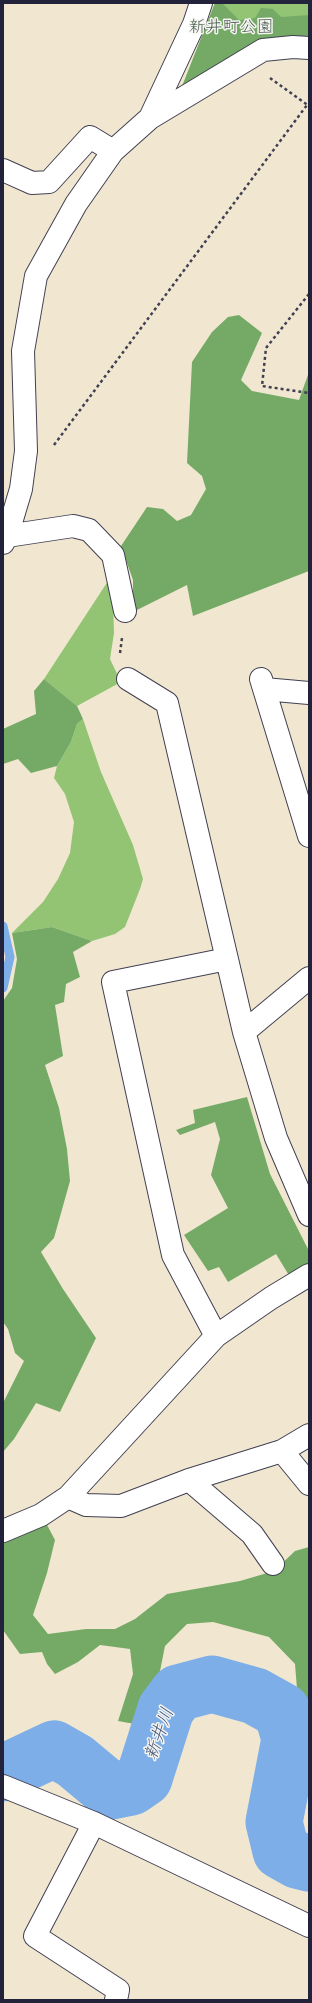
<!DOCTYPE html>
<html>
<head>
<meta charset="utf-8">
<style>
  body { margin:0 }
  #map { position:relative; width:312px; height:2003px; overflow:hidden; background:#f1e7d1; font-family:Itim,sans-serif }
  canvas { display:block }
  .frame { position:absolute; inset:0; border:4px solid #22223b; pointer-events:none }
</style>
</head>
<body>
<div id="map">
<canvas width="312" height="2003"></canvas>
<div class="frame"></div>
</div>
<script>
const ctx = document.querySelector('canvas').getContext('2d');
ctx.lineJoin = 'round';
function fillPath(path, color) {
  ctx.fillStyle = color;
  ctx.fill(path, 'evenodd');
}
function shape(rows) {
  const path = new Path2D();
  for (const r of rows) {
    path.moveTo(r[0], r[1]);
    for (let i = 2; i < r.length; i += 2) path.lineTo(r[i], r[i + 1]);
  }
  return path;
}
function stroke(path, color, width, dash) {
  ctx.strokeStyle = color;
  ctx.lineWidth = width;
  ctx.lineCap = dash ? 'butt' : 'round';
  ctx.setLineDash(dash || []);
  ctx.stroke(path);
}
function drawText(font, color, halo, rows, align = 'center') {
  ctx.font = font + ' Itim,"Klee One",sans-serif';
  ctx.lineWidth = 3;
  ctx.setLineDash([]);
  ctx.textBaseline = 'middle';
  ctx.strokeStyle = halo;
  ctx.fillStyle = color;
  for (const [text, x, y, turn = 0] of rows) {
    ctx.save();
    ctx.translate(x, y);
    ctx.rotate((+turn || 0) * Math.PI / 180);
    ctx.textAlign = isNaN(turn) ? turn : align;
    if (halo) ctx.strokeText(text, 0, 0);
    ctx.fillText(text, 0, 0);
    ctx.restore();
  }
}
fillPath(shape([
  [215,3,309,3,309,39,181,89],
  [110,578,113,603,114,633,110,659,121,682,77,706,44,679],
  [83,719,101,772,133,845,143,879,140,889,125,927,115,934,92,941,52,927,12,933,43,902,58,879,70,853,74,822,65,794,54,778,57,766,71,742,77,724]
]), '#92c474');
fillPath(shape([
  [215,3,222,3,239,20,255,18,261,8,273,9,281,17,309,15,309,39,181,89],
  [239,315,262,333,241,380,252,391,299,400,309,372,309,571,193,616,187,585,133,612,133,580,121,546,147,507,163,509,177,521,191,515,206,489,202,476,187,463,192,362,212,332,228,317],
  [44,679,77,706,83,719,77,724,71,742,57,766,31,773,18,759,3,764,3,729,36,714,34,691],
  [52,927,92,941,73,952,80,977,66,984,64,1002,55,1005,63,1056,45,1065,59,1108,67,1149,70,1181,54,1238,41,1252,63,1289,96,1338,60,1412,36,1403,14,1439,3,1452,3,1403,24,1361,15,1353,8,1329,3,1322,3,1001,12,988,17,959,12,933],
  [247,1097,270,1174,309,1251,309,1265,290,1277,276,1254,228,1282,219,1267,208,1271,184,1235,228,1208,211,1175,220,1139,215,1122,180,1135,176,1130,195,1123,193,1110],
  [46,1523,55,1540,47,1573,33,1615,48,1634,86,1629,115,1629,135,1619,167,1594,240,1581,274,1571,295,1551,309,1547,309,1763,283,1822,264,1826,270,1734,297,1689,295,1664,269,1637,213,1622,187,1624,165,1646,159,1676,162,1700,146,1726,118,1721,133,1674,130,1649,100,1645,78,1662,55,1674,47,1664,42,1652,20,1654,3,1630,3,1541]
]), '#75aa66');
stroke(shape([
  [3,926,10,957,3,988]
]), '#7daee8', 9);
stroke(shape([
  [3,1773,54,1749,75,1761,111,1791,131,1787,144,1778,166,1709,178,1693,212,1684,255,1696,282,1711,290,1739,274,1822,281,1851,297,1860,309,1863]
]), '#7daee8', 57);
const minor = shape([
  [150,118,263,50,293,47,309,48],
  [3,170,32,183,49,182,90,137,113,151],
  [7,536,73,526,89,530,113,555,125,611],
  [3,543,7,536,21,489,26,451,23,351,36,276,76,204,113,151,150,118,194,24,201,3],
  [128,679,167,703,244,1032],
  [261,679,309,836],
  [264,689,309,693],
  [309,978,244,1032,276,1138,309,1215],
  [216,1336,173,1255,113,982,227,959],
  [309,1435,282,1451,309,1484],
  [189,1480,252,1534,273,1564],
  [68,1497,86,1505,121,1506,189,1480,282,1451],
  [3,1531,41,1515,68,1497,216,1336,271,1298,309,1275],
  [3,1786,94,1823,309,1926],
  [94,1823,35,1936,118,1990,116,2000]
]);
stroke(minor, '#414052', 24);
stroke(shape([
  [270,78,309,106],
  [309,294,266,348,262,386,309,393],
  [54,445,307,105],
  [120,653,122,638]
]), '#414052', 2.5, [3, 3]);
stroke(minor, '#fff', 22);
drawText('17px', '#495b4f', '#f6f6f2', [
  ["新井町公園",231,28]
]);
drawText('italic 18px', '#425378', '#f6f6f2', [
  ["新井川",160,1734,-70]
]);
</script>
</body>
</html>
